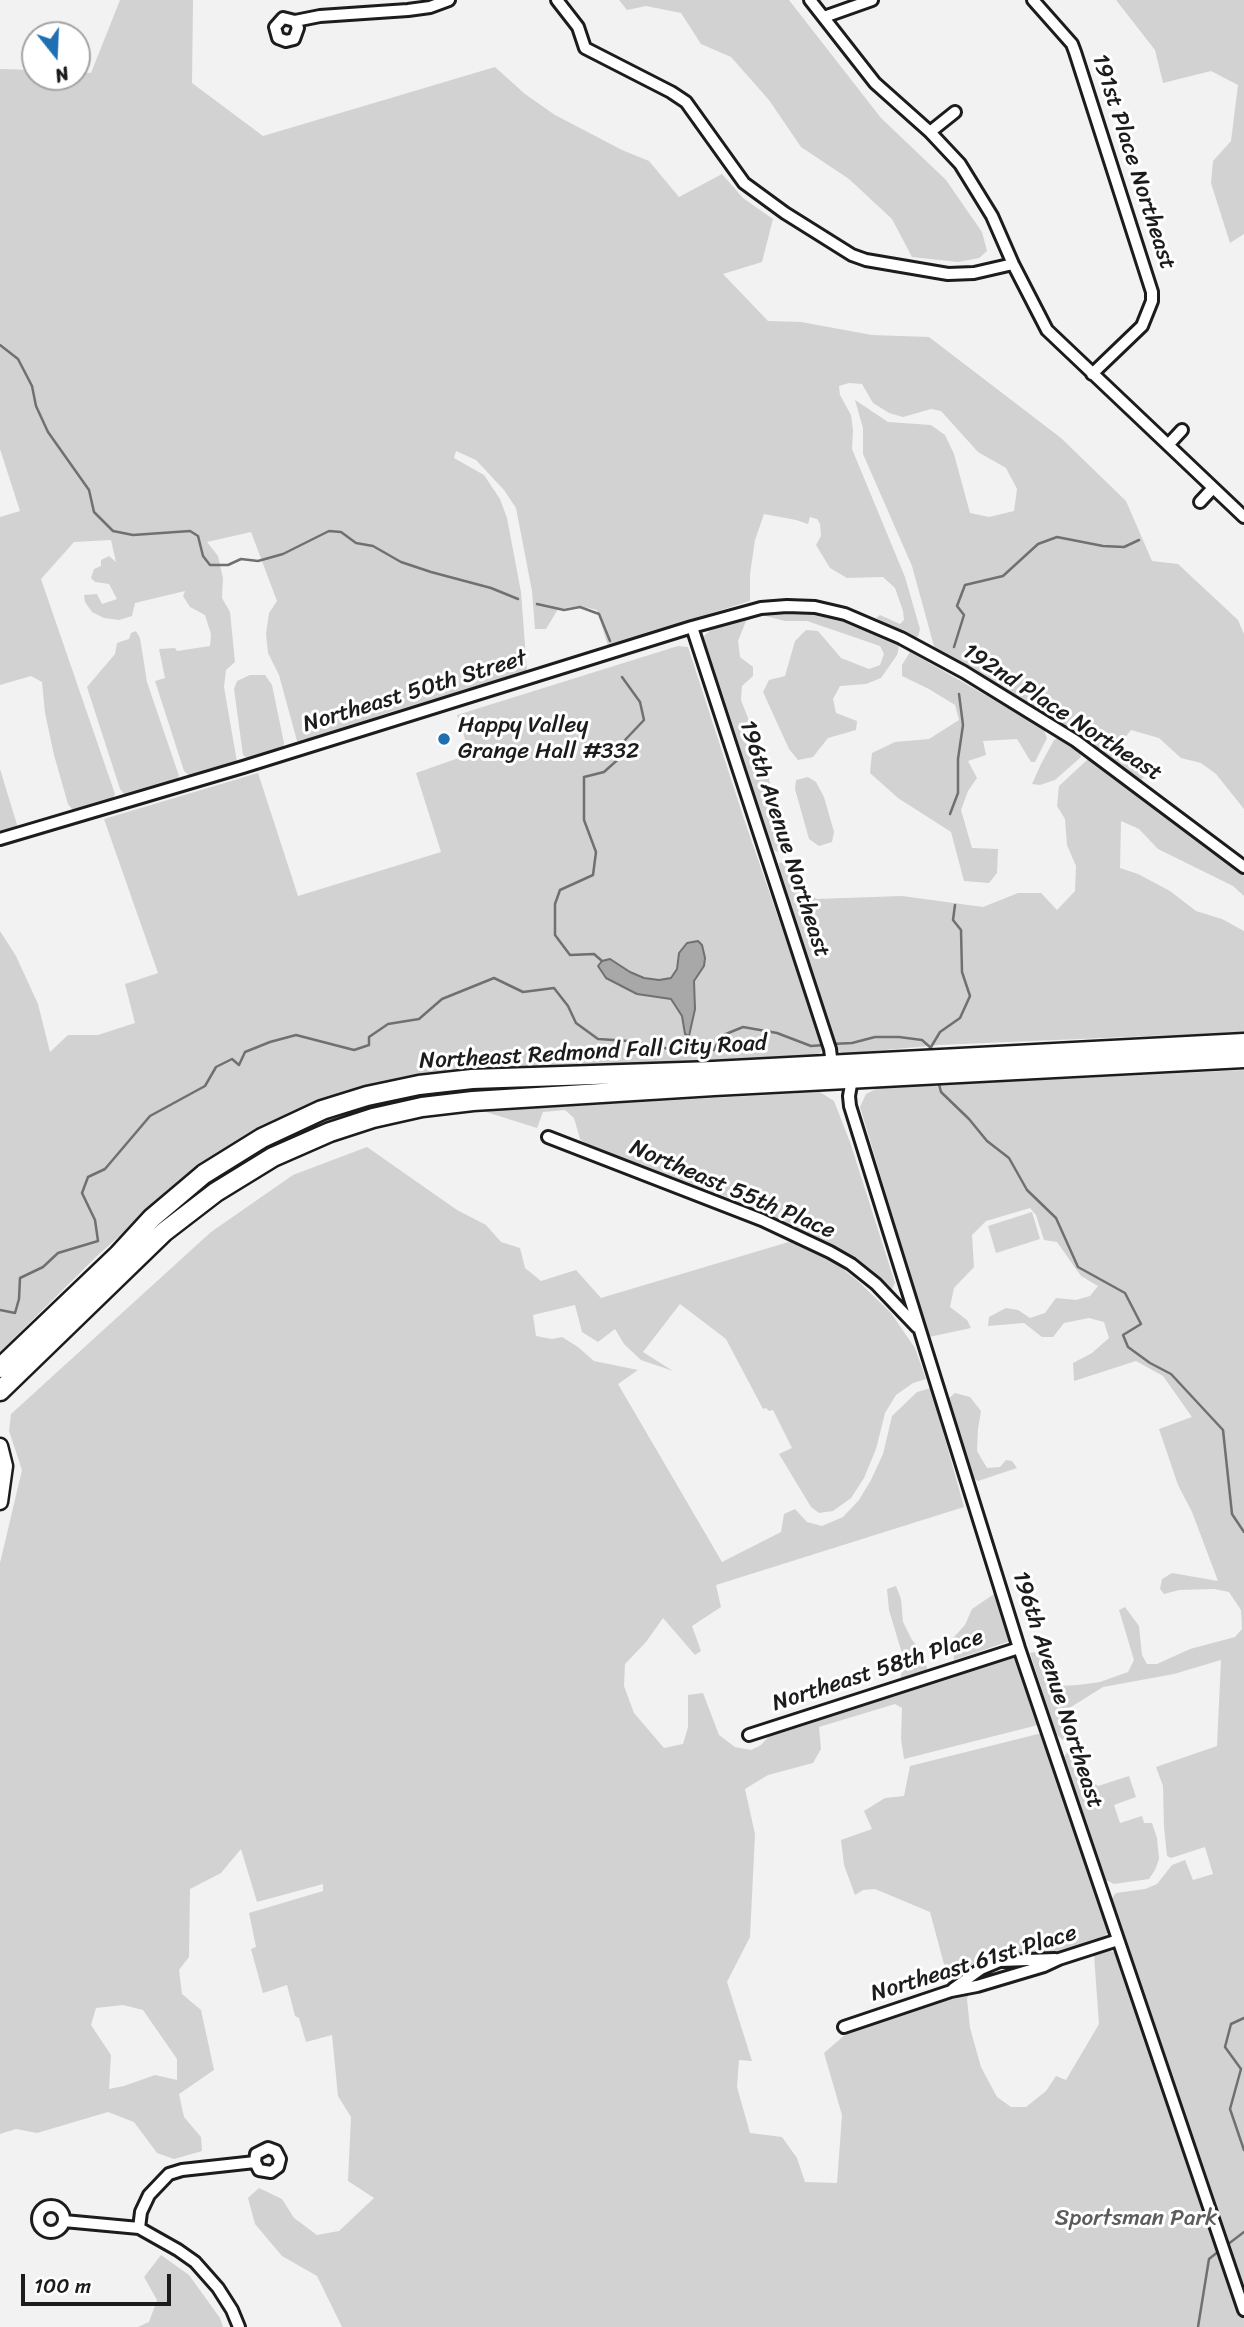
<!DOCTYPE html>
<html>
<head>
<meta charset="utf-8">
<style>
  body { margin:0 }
  #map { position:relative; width:1244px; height:2327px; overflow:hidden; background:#f2f2f2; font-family:Sriracha,sans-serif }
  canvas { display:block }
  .north { position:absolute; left:21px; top:21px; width:70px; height:70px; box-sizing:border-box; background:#fff; border:2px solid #a4a4a4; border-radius:50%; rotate:162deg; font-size:19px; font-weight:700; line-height:28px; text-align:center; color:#1c1c1c }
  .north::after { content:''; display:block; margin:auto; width:24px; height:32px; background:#1f6fb2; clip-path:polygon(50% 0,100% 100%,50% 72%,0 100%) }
  .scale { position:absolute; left:21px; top:2274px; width:150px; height:32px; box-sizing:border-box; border:4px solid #1c1c1c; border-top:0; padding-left:9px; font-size:21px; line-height:24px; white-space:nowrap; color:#1c1c1c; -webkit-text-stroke:5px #fff; paint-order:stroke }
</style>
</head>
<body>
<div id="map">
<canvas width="1244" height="2327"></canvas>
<div class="north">N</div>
<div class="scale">100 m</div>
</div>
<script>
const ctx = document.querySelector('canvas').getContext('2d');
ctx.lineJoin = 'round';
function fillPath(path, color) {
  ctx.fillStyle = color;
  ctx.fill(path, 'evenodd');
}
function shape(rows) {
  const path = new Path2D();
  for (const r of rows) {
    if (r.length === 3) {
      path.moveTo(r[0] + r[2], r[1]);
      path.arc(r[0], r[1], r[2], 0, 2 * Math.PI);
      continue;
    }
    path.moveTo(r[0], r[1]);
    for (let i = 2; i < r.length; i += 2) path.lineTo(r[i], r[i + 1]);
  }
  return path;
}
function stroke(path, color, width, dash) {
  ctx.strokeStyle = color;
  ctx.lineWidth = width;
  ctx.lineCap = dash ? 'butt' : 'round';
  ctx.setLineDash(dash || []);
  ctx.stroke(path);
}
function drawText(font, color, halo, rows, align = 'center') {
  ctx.font = font + ' Sriracha,sans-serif';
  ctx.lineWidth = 6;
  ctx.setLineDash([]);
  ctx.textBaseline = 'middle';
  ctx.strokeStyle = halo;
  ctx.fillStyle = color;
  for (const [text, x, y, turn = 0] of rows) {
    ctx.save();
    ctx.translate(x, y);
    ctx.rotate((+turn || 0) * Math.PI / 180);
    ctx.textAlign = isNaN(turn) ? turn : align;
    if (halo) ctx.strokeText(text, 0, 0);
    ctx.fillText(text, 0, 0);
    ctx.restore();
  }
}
fillPath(shape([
  [120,0,193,0,192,83,263,136,495,67,525,94,555,115,622,150,649,161,679,197,722,174,743,198,773,219,762,262,723,274,768,321,801,322,872,335,929,337,1061,438,1126,501,1152,561,1178,564,1238,620,1244,634,1244,809,1216,774,1201,763,1181,758,1159,738,1131,730,1115,750,1144,776,1141,781,1049,716,935,650,912,566,863,454,863,428,855,400,888,422,931,425,945,435,954,454,970,513,989,517,1014,511,1017,489,1006,468,978,452,941,411,931,409,903,417,889,413,873,403,862,384,849,383,839,386,840,395,851,415,853,430,852,449,905,577,920,629,918,637,908,636,876,618,880,615,900,624,904,620,903,611,895,588,883,577,847,578,830,568,816,545,821,536,820,524,817,519,810,517,808,524,796,520,764,514,755,540,750,574,750,601,608,646,597,610,580,606,558,609,546,629,535,629,532,591,516,508,504,490,476,460,456,451,454,458,484,475,500,499,507,518,521,592,527,672,390,712,301,742,297,741,279,675,268,653,266,634,269,613,277,601,251,532,207,542,218,556,223,578,222,598,230,612,235,662,226,670,224,687,237,762,190,776,184,771,155,681,165,678,159,649,175,648,177,651,210,646,211,634,205,615,190,607,183,596,185,591,135,603,132,616,119,620,104,618,92,612,85,602,84,595,97,594,102,604,117,599,109,584,95,582,91,578,94,569,101,566,101,560,109,556,116,562,111,540,74,542,41,579,115,794,112,800,73,810,68,804,54,755,45,713,42,682,31,676,0,685,0,517,20,511,0,449,0,69,35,70,35,77,77,77,77,72,91,73],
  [619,0,789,0,881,118,946,180,982,232,987,251,979,258,958,262,912,257,892,219,849,179,801,147,769,100,731,57,701,44,681,13,646,6,627,10],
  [1116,0,1244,0,1244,234,1230,243,1211,183,1213,161,1231,141,1238,85,1211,71,1163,83,1155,50],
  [792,609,825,613,852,620,895,640,899,647,897,655,881,678,866,684,840,686,833,699,836,713,857,721,856,730,828,738,813,757,798,760,789,749,763,692,769,680,785,676,795,641,806,630,818,631,841,658,869,669,880,665,884,654,880,646,807,621,785,621,762,615,746,621,738,641,740,657,753,667,753,676,742,686,741,700,765,762,771,788,776,834,781,845,781,851,778,852,774,850,769,838,703,637,715,626,765,612],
  [136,631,140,638,147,682,179,776,176,780,125,795,120,789,87,687,115,654,117,643,129,639,131,633],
  [678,646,688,647,744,819,824,1050,816,1055,602,1065,496,1067,430,1072,374,1083,305,1106,262,1125,199,1165,97,1256,0,1352,0,931,16,956,38,1004,50,1052,68,1035,98,1035,135,1023,125,984,158,973,104,819,258,773,298,896,441,852,416,773,470,754,457,715],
  [910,652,1043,728,1047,738,1035,762,1031,762,1017,739,983,741,986,755,968,761,977,778,968,791,961,810,972,848,998,849,997,873,989,883,964,881,951,832,898,798,870,773,872,753,895,742,929,739,959,720,955,705,929,689,902,676,902,665],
  [250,675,265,675,272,685,284,743,283,747,247,758,243,755,234,689,237,681],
  [1058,738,1080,751,1081,757,1055,780,1040,785,1032,784,1041,764,1054,740],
  [1087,760,1095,760,1244,876,1244,896,1233,886,1158,849,1139,829,1121,821,1120,868,1138,874,1170,891,1196,911,1222,919,1244,931,1244,1032,938,1045,843,1054,838,1050,832,1036,780,871,779,863,793,862,799,869,796,879,816,899,902,896,983,907,1018,893,1041,893,1057,910,1075,891,1076,866,1067,845,1065,819,1057,806,1059,786],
  [0,769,18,828,0,832],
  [808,777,816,782,824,797,834,832,832,842,819,846,809,839,795,789,796,780],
  [1244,1070,1244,2327,342,2327,317,2276,282,2256,255,2224,248,2198,259,2188,282,2199,294,2218,317,2235,339,2231,374,2198,348,2181,351,2117,338,2096,332,2035,306,2042,299,2018,295,2016,287,1985,263,1993,251,1949,256,1947,249,1913,323,1891,323,1884,257,1902,241,1849,221,1873,190,1889,189,1957,179,1970,182,1994,201,2010,214,2070,179,2094,184,2117,201,2137,202,2151,174,2159,157,2153,134,2122,108,2112,37,2133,16,2129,0,2134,0,1563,22,1470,9,1431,11,1414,211,1232,293,1175,367,1147,457,1210,486,1225,501,1242,520,1248,525,1268,541,1281,576,1270,601,1298,792,1241,833,1261,858,1281,891,1313,915,1348,926,1379,913,1383,896,1395,885,1413,876,1449,864,1478,851,1498,833,1511,819,1513,811,1507,779,1454,792,1448,773,1410,769,1411,766,1408,763,1409,726,1339,680,1304,643,1352,673,1371,641,1360,624,1344,615,1329,598,1342,582,1332,575,1305,533,1315,536,1336,552,1339,562,1337,578,1347,594,1361,638,1370,618,1384,722,1562,781,1532,784,1514,795,1509,807,1522,822,1526,843,1517,859,1500,871,1480,883,1454,892,1416,917,1392,931,1388,964,1507,716,1585,721,1607,692,1626,701,1651,695,1655,663,1618,646,1642,625,1664,624,1686,634,1713,664,1748,683,1744,688,1727,688,1695,703,1693,719,1735,735,1747,751,1750,761,1745,771,1734,1010,1658,1017,1659,1038,1725,904,1759,901,1739,902,1708,895,1704,819,1727,821,1749,813,1763,768,1775,745,1789,755,1834,750,1937,727,1982,752,2061,739,2060,737,2087,750,2133,782,2137,797,2158,805,2182,837,2183,842,2115,824,2053,846,2034,969,1993,967,1999,970,2028,981,2067,997,2097,1011,2107,1026,2107,1046,2091,1056,2076,1066,2080,1099,2024,1094,1955,1109,1951,1116,1952,1161,2088,1174,2083,1112,1898,1116,1893,1145,1889,1157,1884,1172,1865,1185,1860,1193,1880,1213,1874,1205,1847,1171,1858,1167,1856,1164,1827,1163,1786,1156,1767,1217,1746,1221,1660,1174,1674,1103,1687,1063,1712,1070,1738,1063,1740,1056,1734,1030,1653,1043,1651,1050,1667,1050,1680,1059,1686,1078,1685,1100,1682,1128,1672,1134,1660,1119,1610,1125,1607,1139,1626,1142,1655,1147,1664,1157,1664,1190,1649,1235,1637,1242,1629,1241,1610,1229,1592,1214,1589,1179,1590,1164,1594,1160,1589,1162,1579,1172,1573,1218,1581,1192,1512,1178,1485,1159,1429,1192,1417,1163,1376,1136,1361,1074,1381,1073,1363,1092,1353,1109,1338,1104,1322,1089,1318,1064,1323,1053,1337,1042,1337,1024,1323,988,1326,989,1317,1006,1308,1018,1310,1030,1318,1045,1313,1056,1298,1076,1300,1090,1296,1098,1286,1081,1276,1057,1242,1044,1240,1036,1215,1030,1208,986,1221,972,1235,974,1267,954,1288,950,1307,967,1320,971,1328,929,1337,860,1107,866,1094,878,1088],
  [123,2005,143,2010,177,2059,177,2080,155,2075,124,2086,109,2089,111,2055,91,2025,96,2008],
  [820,1092,834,1101,850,1142,895,1283,892,1289,886,1287,865,1268,836,1249,770,1216,730,1198,589,1146,580,1139,574,1118,565,1110,543,1112,537,1128,483,1111],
  [1032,1212,1040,1239,996,1253,988,1226],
  [955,1393,970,1397,981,1411,978,1429,977,1451,987,1468,1000,1467,1006,1460,1012,1461,1017,1468,978,1481,973,1478,948,1399],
  [896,1586,901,1599,903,1622,912,1640,920,1649,928,1671,900,1680,904,1660,889,1610,887,1589],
  [994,1594,1010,1641,954,1660,953,1638,965,1625,972,1609],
  [1042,1733,1108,1931,1104,1939,1059,1953,1002,1956,949,1983,930,1912,875,1889,863,1890,855,1895,844,1865,841,1840,872,1829,864,1811,885,1798,904,1796,910,1766],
  [1076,1748,1086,1776,1098,1786,1129,1776,1136,1797,1114,1805,1120,1823,1142,1816,1144,1823,1152,1823,1157,1838,1159,1859,1155,1870,1149,1879,1114,1884,1106,1880,1064,1758,1067,1752],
  [161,2255,189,2275,220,2318,223,2327,138,2327,149,2322,157,2300,144,2277]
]), '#d2d2d2');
const water = shape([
  [698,941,702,945,705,958,704,966,694,981,695,1009,689,1036,685,1034,682,1016,671,999,637,994,606,978,598,966,602,961,610,959,630,972,644,978,659,980,671,978,677,969,679,953,687,943,698,941]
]);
fillPath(water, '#a8a8a8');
stroke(water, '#707070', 2);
stroke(shape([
  [0,345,18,359,32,386,36,406,48,432,89,490,94,512,113,531,133,535,190,531,198,536,203,556,210,565,228,565,241,559,258,561,283,554,329,531,341,532,356,543,373,546,401,562,431,572,491,588,518,599],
  [537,604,564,610,580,607,599,614,610,641],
  [954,647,964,615,957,606,965,585,1003,576,1038,544,1057,537,1103,546,1124,547,1139,540],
  [950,814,958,793,958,759,963,725,959,694],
  [602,961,594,954,570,955,555,935,555,904,560,890,593,875,596,852,584,820,584,777,604,772,624,754,625,740,644,720,640,702,622,677],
  [832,1044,852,1043,875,1037,899,1037,922,1040,931,1048,932,1053],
  [931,1047,940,1032,960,1018,970,996,962,972,961,930,953,920,955,905],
  [938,1080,941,1092,969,1119,987,1141,1009,1158,1027,1190,1056,1218,1078,1267,1125,1293,1141,1324,1123,1335,1128,1347,1150,1363,1171,1374,1223,1430,1232,1514,1244,1532],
  [0,1310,15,1313,19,1299,20,1278,43,1267,58,1253,98,1241,95,1220,82,1193,88,1177,105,1169,150,1116,205,1086,216,1067,232,1059,239,1065,245,1052,270,1042,296,1035,354,1050,369,1045,369,1037,388,1024,419,1019,442,999,494,978,523,992,554,988,568,1006,576,1023,598,1039,629,1041,680,1051,714,1050,721,1036,743,1027,777,1033,811,1046,825,1045],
  [1244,2018,1231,2024,1225,2047,1241,2069,1230,2109,1244,2150],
  [1227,2245,1244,2232],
  [1198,2327,1209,2259,1219,2251]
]), '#707070', 2.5);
const minor = shape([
  [557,0,578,27,585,48,671,92,686,102,744,183,785,213,852,255,866,260,948,274,974,273,1013,264],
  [810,0,875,83,930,132,960,164,992,216,1013,264,1047,330,1244,517],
  [1033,0,1072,44,1075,52,1152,292,1152,301,1142,326,1092,374],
  [824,17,872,0],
  [295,21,298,28,294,39,286,41,278,38,275,27,283,18,295,21,320,16,408,10,430,7,449,0],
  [930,132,955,112],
  [1168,445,1182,430],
  [1200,502,1213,488],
  [692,627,830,1049,831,1057,827,1065],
  [0,839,243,767,692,627,761,608,787,606,815,607,845,614,901,638,964,672,1076,741,1244,867],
  [852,1079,849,1096,850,1106,1019,1648,1244,2310],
  [548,1137,762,1220,830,1252,851,1264,876,1284,917,1327],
  [749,1735,1019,1648],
  [953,1989,981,1969,1000,1961,1055,1959],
  [844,2027,951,1991,977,1986,1044,1966,1059,1959,1118,1940],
  [51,2219,13],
  [64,2221,139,2228,178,2250,195,2262,218,2288,232,2310,239,2327],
  [139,2228,141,2212,149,2195,169,2174,182,2170,255,2162,259,2170,271,2172,278,2167,280,2159,276,2151,268,2148,256,2154,255,2162]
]);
const tertiary = shape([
  [0,1446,5,1466,0,1502]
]);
const primary = shape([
  [0,1368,118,1255,152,1218,204,1174,262,1138,322,1110,367,1096,419,1085,472,1079,713,1071,1244,1043],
  [0,1391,164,1232,216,1192,273,1157,330,1132,373,1118,422,1107,473,1101,714,1086,1244,1058]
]);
stroke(minor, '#1c1c1c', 16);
stroke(tertiary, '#1c1c1c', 19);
stroke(primary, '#1c1c1c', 23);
stroke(minor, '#fff', 10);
stroke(tertiary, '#fff', 14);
stroke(primary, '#fff', 18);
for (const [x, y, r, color] of [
  [444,739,7,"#1f6fb2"]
]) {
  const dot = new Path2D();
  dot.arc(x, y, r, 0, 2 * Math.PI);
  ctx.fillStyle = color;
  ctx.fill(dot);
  stroke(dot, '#fff', 2.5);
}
drawText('23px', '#1c1c1c', '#fff', [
  ["191st Place Northeast",1133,162,72],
  ["Northeast 50th Street",415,692,-17],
  ["192nd Place Northeast",1062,713,33],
  ["196th Avenue Northeast",784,839,72],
  ["Northeast Redmond Fall City Road",593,1053,-3],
  ["Northeast 55th Place",732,1190,23],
  ["Northeast 58th Place",878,1671,-18],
  ["196th Avenue Northeast",1057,1690,72],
  ["Northeast 61st Place",974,1964,-17]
]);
drawText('23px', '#1c1c1c', '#fff', [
  ["Happy Valley",458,726],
  ["Grange Hall #332",458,752]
], 'left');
drawText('23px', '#5c5c5c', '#fff', [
  ["Sportsman Park",1136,2219]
]);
</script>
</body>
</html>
